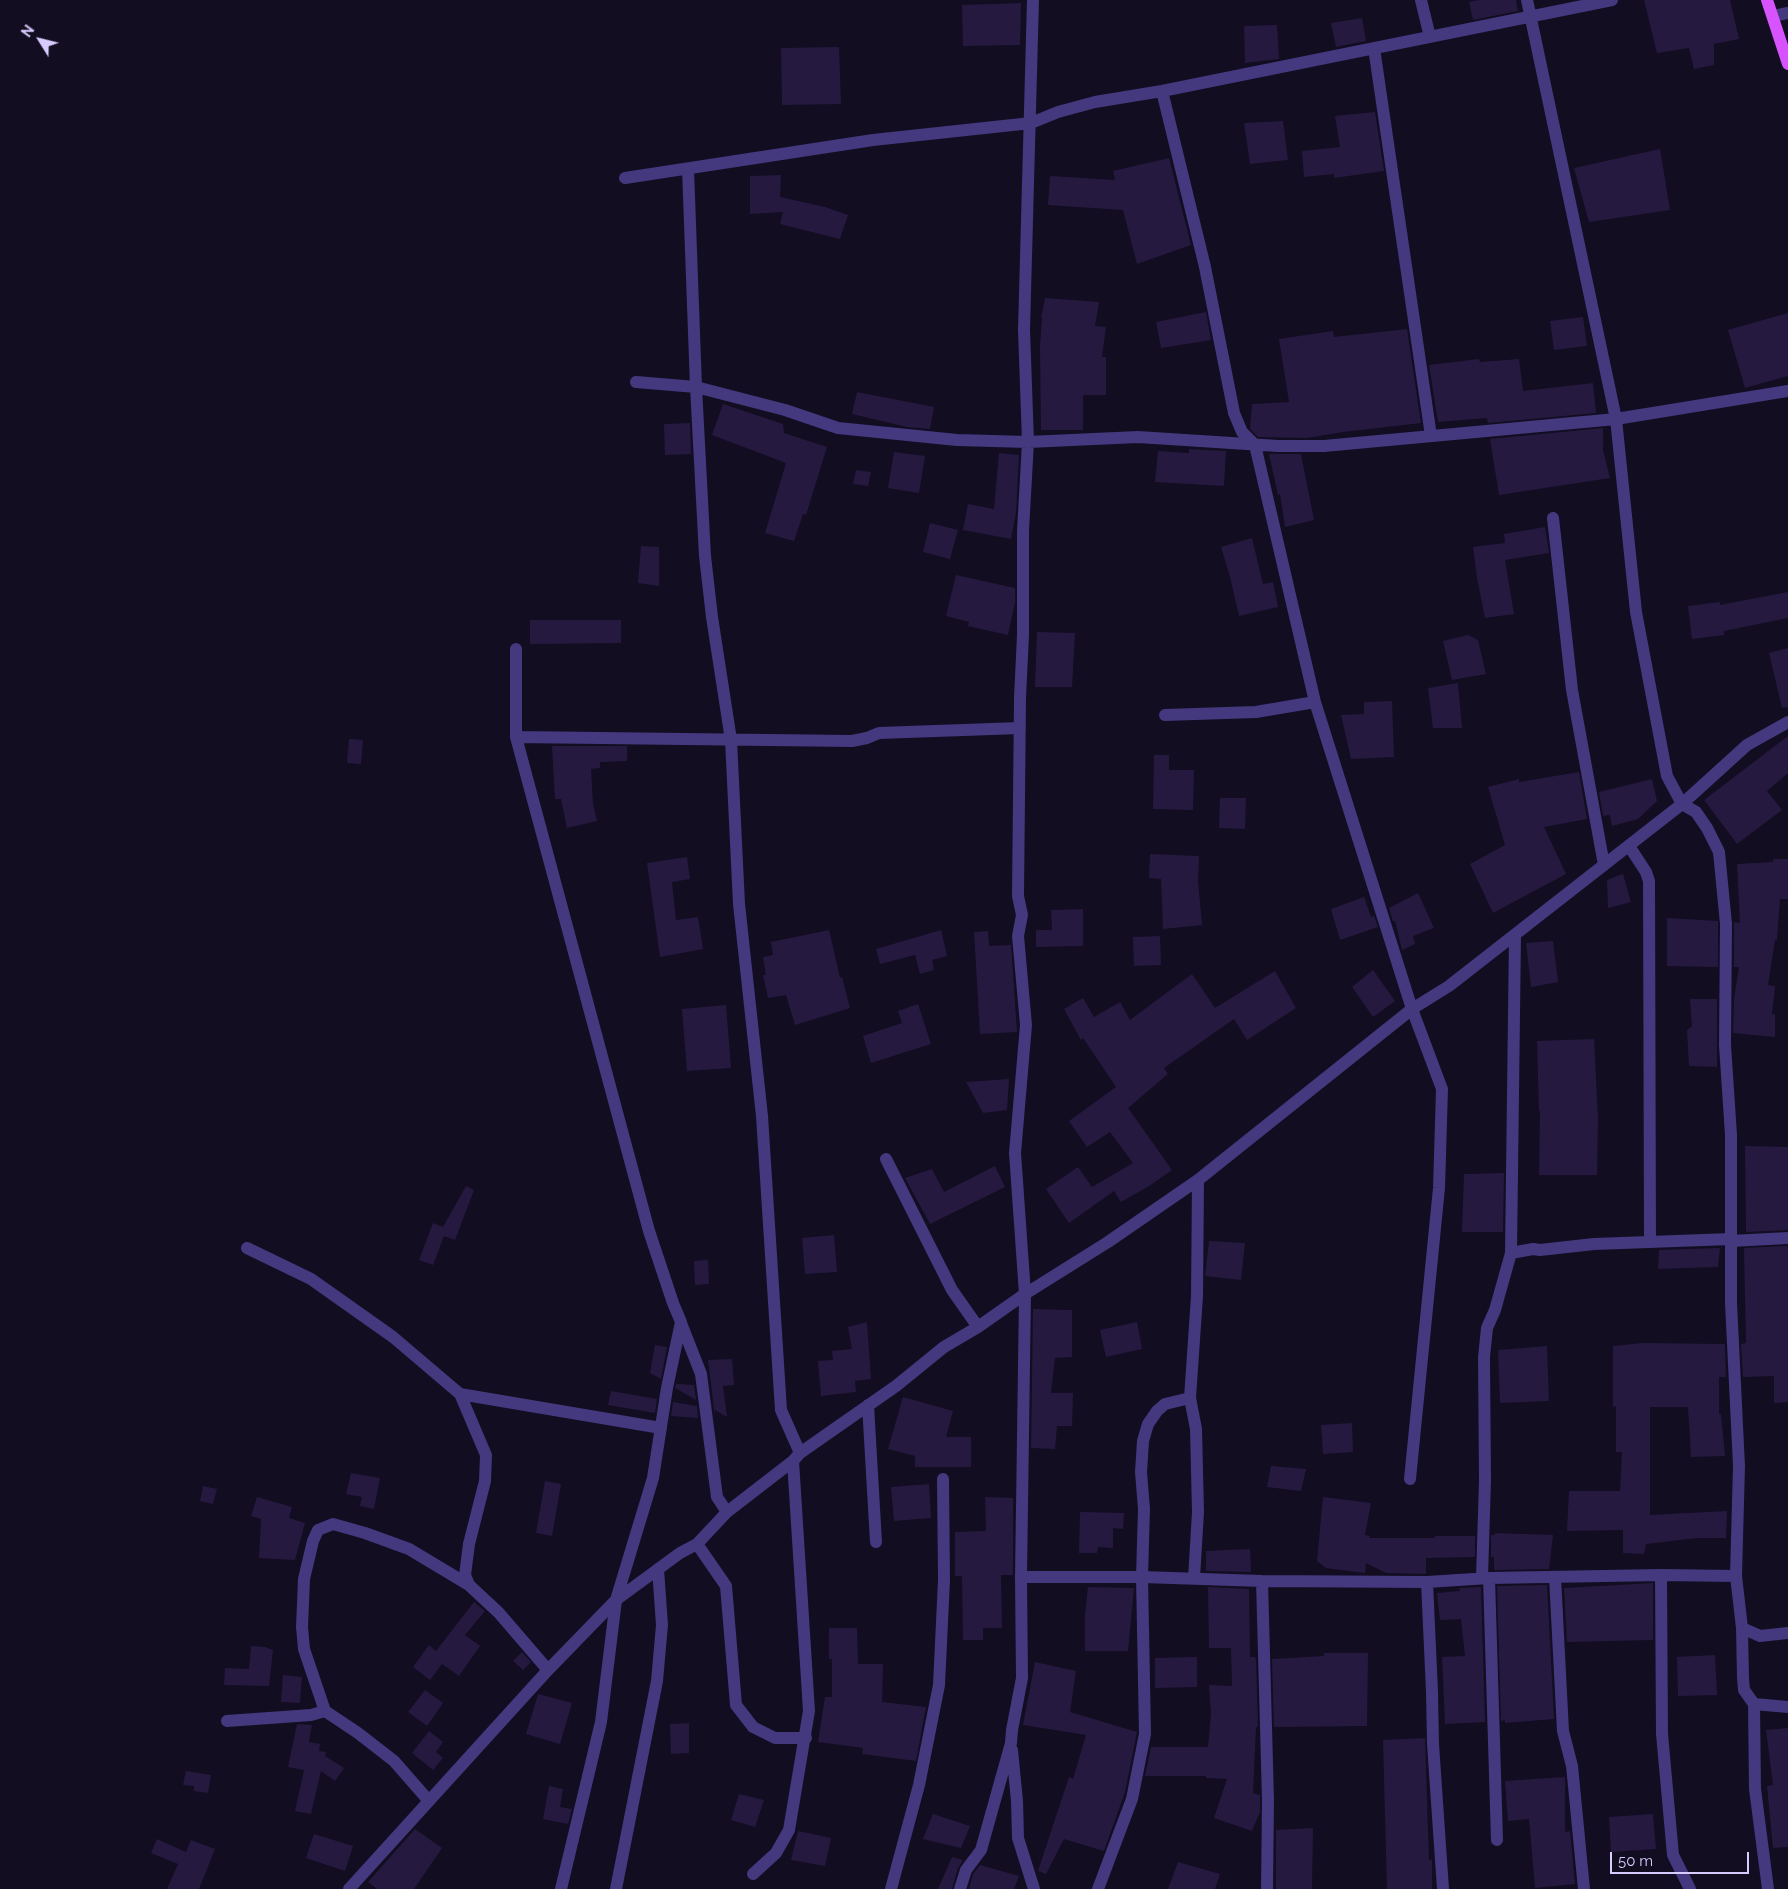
<!DOCTYPE html>
<html>
<head>
<meta charset="utf-8">
<style>
  body { margin:0 }
  #map { position:relative; width:1788px; height:1889px; overflow:hidden; background:#120d20; font-family:Raleway,sans-serif }
  canvas { display:block }
  .north { position:absolute; left:15px; top:15px; width:50px; height:50px; -webkit-text-stroke:4px #120d20; paint-order:stroke; rotate:306deg; font-size:14px; font-weight:700; line-height:20px; text-align:center; color:#d8cbff }
  .north::after { content:''; display:block; margin:auto; width:18px; height:22px; background:#d8cbff; clip-path:polygon(50% 0,100% 100%,50% 72%,0 100%) }
  .scale { position:absolute; left:1610px; top:1852px; width:139px; height:22px; box-sizing:border-box; border:2px solid #d8cbff; border-top:0; padding-left:6px; font-size:15px; line-height:18px; white-space:nowrap; color:#d8cbff; -webkit-text-stroke:4px #120d20; paint-order:stroke }
</style>
</head>
<body>
<div id="map">
<canvas width="1788" height="1889"></canvas>
<div class="north">N</div>
<div class="scale">50 m</div>
</div>
<script>
const ctx = document.querySelector('canvas').getContext('2d');
ctx.lineJoin = 'round';
function fillPath(path, color) {
  ctx.fillStyle = color;
  ctx.fill(path, 'evenodd');
}
function shape(rows) {
  const path = new Path2D();
  for (const r of rows) {
    path.moveTo(r[0], r[1]);
    for (let i = 2; i < r.length; i += 2) path.lineTo(r[i], r[i + 1]);
  }
  return path;
}
function stroke(path, color, width, dash) {
  ctx.strokeStyle = color;
  ctx.lineWidth = width;
  ctx.lineCap = dash ? 'butt' : 'round';
  ctx.setLineDash(dash || []);
  ctx.stroke(path);
}
fillPath(shape([
  [1479,0,1516,0,1518,11,1473,20,1469,2],
  [1644,0,1730,0,1739,39,1714,44,1714,65,1694,69,1689,48,1657,53],
  [1021,3,1020,45,963,46,962,5],
  [1362,18,1366,41,1336,47,1331,23],
  [1277,25,1279,59,1245,63,1244,26],
  [839,47,841,104,782,105,781,48],
  [1375,112,1384,171,1334,178,1334,174,1304,177,1302,151,1340,147,1335,116],
  [1283,121,1288,160,1250,164,1244,123],
  [1660,149,1670,210,1589,222,1574,168],
  [1169,158,1191,245,1137,264,1123,210,1048,205,1050,176,1115,180,1113,171],
  [781,175,780,197,825,207,848,215,840,239,780,224,783,212,750,214,750,176],
  [1045,298,1099,302,1095,326,1106,327,1102,357,1106,357,1106,395,1083,395,1083,430,1041,430,1040,347,1042,318,1041,318],
  [1206,312,1211,340,1161,348,1156,322],
  [1788,313,1788,376,1745,388,1728,330],
  [1583,317,1587,346,1554,350,1550,321],
  [1407,329,1421,423,1343,432,1307,438,1258,437,1250,429,1252,404,1289,402,1279,339,1333,331,1334,337],
  [1479,359,1480,362,1519,359,1523,391,1593,383,1596,413,1488,423,1487,418,1438,422,1429,365],
  [857,392,934,407,930,429,907,427,852,414],
  [723,404,783,424,784,433,827,447,806,515,803,514,794,541,765,533,786,463,712,435],
  [690,423,691,454,665,455,664,424],
  [1603,428,1603,450,1610,478,1499,495,1490,439],
  [1189,449,1226,451,1224,486,1155,482,1158,451,1189,453],
  [894,452,925,456,919,493,888,488],
  [999,453,1019,455,1016,513,1011,539,963,530,968,504,994,509],
  [1269,454,1301,454,1314,520,1285,527,1280,494,1278,495],
  [856,470,871,472,868,486,853,484],
  [930,523,958,530,950,559,923,552],
  [1545,527,1549,553,1505,560,1514,614,1485,618,1477,578,1473,547,1505,543,1504,534],
  [1252,538,1263,584,1273,582,1278,607,1239,616,1230,577,1221,547],
  [641,546,659,547,659,586,638,583],
  [956,575,1015,588,1015,602,1008,635,968,626,969,622,946,616],
  [1788,592,1788,618,1724,631,1724,635,1692,639,1688,606,1720,602,1720,605],
  [530,620,621,620,621,643,530,644],
  [1037,632,1075,633,1072,687,1035,687],
  [1468,635,1478,640,1486,674,1452,680,1443,641],
  [1788,648,1788,707,1782,708,1769,653],
  [1458,683,1462,728,1433,728,1428,688],
  [1392,701,1394,757,1351,759,1341,715,1364,714,1364,702],
  [1788,736,1788,773,1767,791,1782,810,1737,844,1704,800],
  [349,739,363,740,361,764,347,763],
  [552,746,627,746,627,761,600,762,600,768,591,769,593,804,597,821,567,828,561,799,555,799],
  [1154,755,1169,755,1169,770,1194,770,1193,810,1153,809],
  [1579,772,1587,819,1544,827,1566,874,1493,913,1470,864,1505,845,1488,787,1519,779,1519,782],
  [1652,779,1657,801,1638,819,1612,826,1610,815,1603,816,1599,792],
  [1220,798,1246,798,1245,829,1219,828],
  [1150,854,1199,856,1198,881,1202,925,1163,929,1161,879,1149,878],
  [687,857,690,879,672,882,676,920,698,917,703,949,660,957,647,863],
  [1773,859,1788,859,1788,899,1780,899,1777,940,1775,940,1768,985,1775,986,1772,1014,1775,1014,1775,1037,1733,1033,1734,999,1739,967,1734,967,1734,922,1740,923,1737,864,1773,862],
  [1623,874,1631,902,1608,908,1607,880],
  [1418,893,1434,928,1413,936,1415,944,1402,950,1395,921,1393,922,1389,908],
  [1364,897,1371,917,1374,916,1378,927,1340,940,1331,909],
  [1083,909,1083,946,1036,947,1036,930,1052,930,1051,910],
  [1667,918,1718,921,1718,967,1667,966],
  [829,930,840,978,842,977,850,1008,795,1025,786,995,768,998,763,975,766,975,763,957,773,955,771,942],
  [941,930,947,956,932,960,934,970,920,974,915,955,880,964,876,949],
  [988,931,989,946,1011,945,1017,1032,980,1034,974,932],
  [1160,936,1161,965,1134,966,1133,937],
  [1553,941,1558,982,1531,987,1526,943],
  [1373,970,1395,1001,1373,1017,1352,987],
  [1275,971,1296,1008,1247,1040,1234,1019,1164,1068,1168,1074,1128,1108,1172,1170,1149,1186,1121,1202,1114,1191,1069,1223,1046,1189,1078,1167,1092,1187,1133,1163,1110,1132,1087,1147,1069,1121,1116,1087,1083,1038,1081,1040,1064,1009,1083,998,1094,1017,1120,1002,1130,1020,1192,974,1215,1008],
  [1690,999,1717,999,1717,1067,1689,1066,1687,1030,1692,1026],
  [918,1004,931,1044,871,1063,863,1036,902,1023,898,1011],
  [726,1005,731,1068,687,1071,682,1009],
  [1594,1039,1598,1118,1597,1175,1539,1175,1540,1111,1539,1111,1537,1041],
  [1009,1079,1007,1110,983,1113,966,1082],
  [1745,1146,1788,1147,1788,1230,1746,1232],
  [995,1166,1005,1187,930,1224,905,1178,932,1169,944,1192],
  [1504,1173,1503,1232,1462,1232,1464,1174],
  [466,1186,474,1190,455,1240,444,1236,433,1265,419,1260,433,1223,443,1227],
  [834,1235,837,1272,805,1274,802,1238],
  [1209,1241,1245,1243,1241,1280,1205,1276],
  [1788,1246,1788,1402,1774,1403,1774,1376,1743,1377,1741,1344,1746,1343,1744,1248],
  [1720,1248,1718,1267,1658,1269,1659,1250],
  [708,1260,709,1284,695,1285,694,1261],
  [1033,1309,1072,1310,1072,1357,1055,1358,1051,1393,1073,1393,1072,1426,1057,1426,1055,1449,1031,1448],
  [867,1322,871,1379,855,1381,856,1392,821,1396,818,1361,833,1360,832,1351,852,1349,848,1327],
  [1137,1322,1142,1349,1106,1357,1100,1330],
  [1643,1343,1725,1344,1726,1377,1719,1377,1719,1414,1721,1414,1725,1456,1691,1457,1688,1407,1650,1407,1650,1515,1727,1511,1726,1538,1697,1538,1646,1544,1644,1554,1623,1553,1623,1530,1567,1531,1569,1491,1620,1491,1622,1452,1616,1452,1616,1406,1613,1407,1613,1346],
  [655,1345,667,1347,661,1379,650,1373],
  [1547,1346,1549,1401,1500,1403,1498,1350],
  [732,1359,734,1385,723,1386,727,1417,715,1410,715,1416,708,1360],
  [676,1384,694,1385,696,1400,675,1388],
  [611,1391,657,1399,655,1413,608,1405],
  [903,1397,953,1411,946,1437,971,1437,971,1467,915,1467,915,1456,888,1449],
  [673,1402,697,1406,698,1418,671,1416],
  [1352,1423,1353,1452,1323,1454,1321,1425],
  [1271,1466,1306,1469,1301,1491,1267,1487],
  [351,1473,380,1478,374,1509,360,1506,362,1497,346,1494],
  [545,1481,561,1484,552,1536,536,1533],
  [929,1484,931,1518,894,1521,891,1487],
  [203,1486,217,1489,213,1504,200,1501],
  [257,1497,292,1507,289,1518,305,1523,295,1560,259,1558,261,1519,251,1516],
  [985,1497,1013,1498,1013,1575,1001,1575,1002,1628,983,1628,983,1640,963,1640,962,1576,955,1576,955,1532,986,1531],
  [1323,1497,1371,1503,1365,1535,1370,1536,1369,1538,1435,1538,1435,1536,1475,1536,1475,1557,1426,1558,1426,1574,1386,1573,1366,1563,1365,1573,1326,1568,1317,1561],
  [1080,1512,1124,1513,1123,1529,1113,1528,1113,1548,1098,1547,1097,1553,1079,1553],
  [1495,1533,1553,1535,1549,1569,1494,1570,1494,1557,1491,1557,1491,1535,1495,1535],
  [1250,1549,1251,1572,1206,1571,1206,1551],
  [1653,1583,1653,1640,1567,1642,1564,1588],
  [1547,1585,1554,1719,1505,1723,1505,1720,1501,1721,1497,1586],
  [1088,1587,1134,1588,1128,1651,1085,1651,1085,1615],
  [1208,1587,1249,1589,1250,1657,1255,1657,1256,1659,1258,1727,1256,1727,1253,1793,1260,1795,1260,1812,1252,1831,1214,1818,1227,1779,1206,1778,1206,1776,1145,1776,1151,1747,1208,1747,1211,1714,1209,1685,1232,1686,1231,1648,1209,1648],
  [1481,1587,1485,1722,1445,1724,1442,1657,1465,1656,1461,1619,1440,1620,1437,1593,1460,1591,1459,1588],
  [474,1602,485,1611,465,1635,480,1646,459,1676,442,1664,430,1680,413,1667,429,1645,436,1651],
  [829,1628,857,1628,858,1664,883,1664,882,1702,926,1707,916,1761,862,1754,863,1748,818,1742,825,1697,832,1697,832,1659,829,1659],
  [251,1646,265,1647,273,1650,269,1686,224,1685,225,1668,249,1669],
  [522,1652,531,1662,523,1670,513,1661],
  [1324,1653,1368,1653,1367,1726,1274,1727,1272,1659,1324,1656],
  [1715,1655,1717,1695,1678,1696,1677,1657],
  [1197,1657,1197,1687,1155,1688,1155,1658],
  [1035,1662,1076,1671,1070,1712,1137,1732,1125,1792,1104,1851,1064,1839,1046,1874,1038,1871,1069,1777,1073,1779,1086,1735,1023,1725],
  [283,1675,302,1677,300,1703,281,1702],
  [425,1690,443,1703,427,1726,408,1712],
  [538,1694,572,1703,560,1744,526,1734],
  [689,1723,689,1753,671,1754,670,1724],
  [297,1724,312,1725,309,1742,320,1744,319,1751,326,1752,325,1756,344,1768,335,1781,321,1771,311,1814,295,1811,304,1770,288,1767],
  [1788,1728,1788,1847,1773,1848,1767,1786,1773,1785,1766,1730],
  [429,1731,443,1742,436,1752,443,1758,433,1770,412,1753],
  [1425,1738,1429,1860,1432,1860,1432,1889,1387,1889,1383,1740],
  [186,1771,211,1775,208,1793,194,1791,194,1786,183,1785],
  [1565,1777,1565,1832,1570,1831,1575,1884,1535,1888,1529,1819,1508,1821,1505,1781],
  [549,1786,563,1789,560,1807,572,1809,568,1824,543,1819],
  [739,1794,764,1800,755,1827,731,1820],
  [933,1814,970,1826,961,1848,923,1839],
  [1653,1814,1656,1849,1611,1852,1609,1817],
  [1313,1828,1312,1889,1276,1889,1276,1830],
  [415,1829,442,1848,414,1889,377,1889,368,1882],
  [798,1831,831,1838,825,1866,791,1860],
  [314,1834,353,1846,345,1871,306,1858],
  [157,1839,186,1852,191,1840,215,1849,199,1889,167,1889,178,1864,151,1853],
  [952,1857,963,1860,958,1868,952,1889,938,1889],
  [1178,1862,1220,1874,1215,1889,1168,1889],
  [980,1865,1019,1876,1014,1889,969,1889,973,1874]
]), '#261940');
stroke(shape([
  [1421,0,1430,37],
  [1527,0,1616,419,1636,612,1667,776,1682,804,1696,812,1707,828,1719,852,1726,924,1725,1045,1731,1135,1731,1303,1739,1466,1736,1576,1742,1628,1743,1678,1744,1690,1754,1704,1788,1707],
  [1773,16,1788,13],
  [1374,48,1431,436],
  [1162,91,1205,267,1234,413,1242,432,1255,445,1315,702,1412,1009,1442,1089,1439,1188,1410,1479],
  [688,169,696,387,705,556,712,617,731,740,739,904,762,1116,781,1410,800,1453],
  [625,178,873,140,1031,123,1058,112,1095,102,1162,91,1612,0],
  [636,382,696,387,785,410,838,428,957,440,1028,442,1138,437,1278,446,1324,446,1616,419,1788,391],
  [1553,518,1572,690,1604,865],
  [516,649,516,737,649,1231,673,1303,681,1322,667,1388,653,1478,616,1600,601,1722,561,1889],
  [1165,715,1256,712,1315,702],
  [516,737,852,741,867,738,879,733,1020,728],
  [1629,846,1646,872,1649,881,1650,1242],
  [886,1159,952,1290,978,1327],
  [1731,1241,1788,1238],
  [247,1248,311,1279,393,1337,460,1394,486,1455,485,1481,469,1544,465,1575,469,1585,499,1613,548,1670],
  [1511,1253,1533,1249,1540,1250,1594,1244,1731,1239],
  [681,1323,701,1374,717,1497,727,1512],
  [460,1394,661,1428],
  [868,1405,876,1542],
  [697,1544,726,1586,736,1705,753,1727,775,1738,806,1738],
  [1661,1575,1662,1734,1673,1855,1690,1889],
  [1021,1577,1142,1577,1262,1581,1427,1582,1489,1578,1661,1575,1736,1576],
  [1555,1577,1563,1731,1572,1766,1584,1889],
  [1194,1578,1198,1512,1196,1429,1190,1398,1197,1296,1198,1180],
  [1482,1578,1485,1480,1484,1357,1487,1328,1495,1310,1511,1253,1515,935],
  [1489,1578,1497,1840],
  [1262,1581,1268,1800,1267,1889],
  [1427,1582,1432,1692,1433,1744,1443,1889],
  [1742,1628,1760,1636,1788,1633],
  [1754,1704,1755,1789,1768,1889],
  [325,1711,304,1649,302,1627,304,1579,313,1541,318,1530,333,1524,365,1533,409,1549,469,1585],
  [227,1721,311,1715,325,1711,358,1733,394,1761,429,1801],
  [1012,1750,1017,1801,1018,1838,1034,1889],
  [753,1874,776,1853,789,1830,809,1711,793,1461],
  [349,1889,548,1670,616,1600,680,1553,697,1544,727,1512,793,1461,800,1453,896,1386,944,1347,978,1327,1025,1294,1108,1242,1198,1180,1412,1009,1449,986,1682,804,1747,745,1788,722],
  [616,1889,657,1681,662,1625,658,1569],
  [891,1889,919,1785,939,1685,944,1580,943,1479],
  [960,1889,966,1870,981,1850,1011,1743,1012,1730,1022,1678,1021,1577,1025,1294,1015,1153,1026,1025,1018,936,1022,915,1018,896,1020,698,1023,635,1023,531,1028,442,1024,330,1033,0],
  [1098,1889,1132,1799,1145,1734,1142,1577,1144,1509,1141,1472,1143,1441,1148,1424,1157,1411,1165,1404,1190,1398]
]), '#44387f', 12);
stroke(shape([
  [1767,0,1788,64]
]), '#d653fe', 12);
</script>
</body>
</html>
